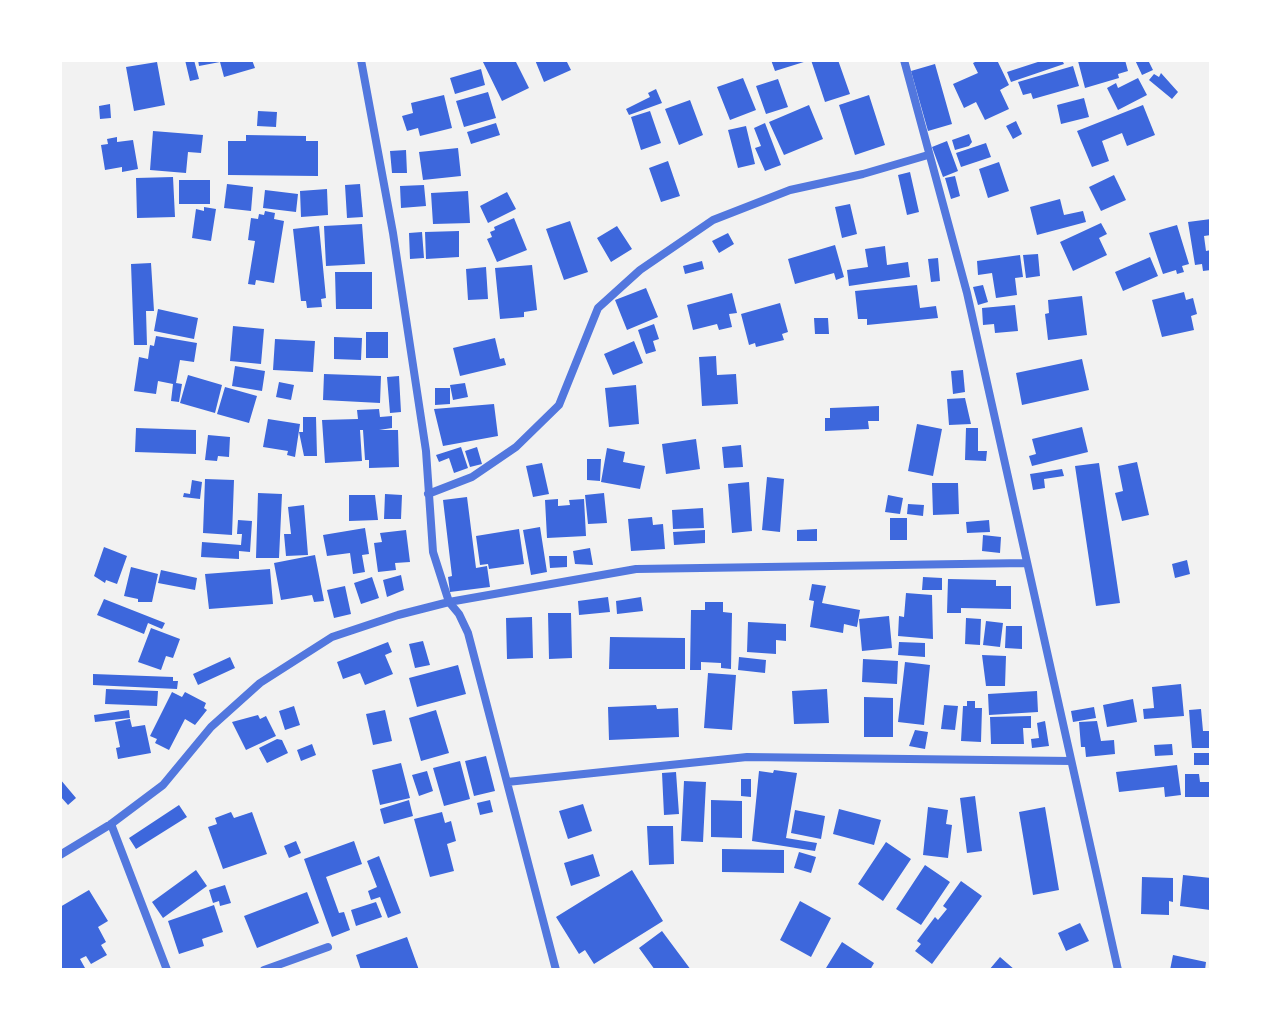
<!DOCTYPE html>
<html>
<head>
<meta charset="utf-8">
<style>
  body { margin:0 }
  #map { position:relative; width:1271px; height:1030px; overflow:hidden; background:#f2f2f2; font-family:"Noto Serif",serif }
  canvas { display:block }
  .frame { position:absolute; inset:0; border:62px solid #fff; pointer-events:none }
</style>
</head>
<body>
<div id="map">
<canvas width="1271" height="1030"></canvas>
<div class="frame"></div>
</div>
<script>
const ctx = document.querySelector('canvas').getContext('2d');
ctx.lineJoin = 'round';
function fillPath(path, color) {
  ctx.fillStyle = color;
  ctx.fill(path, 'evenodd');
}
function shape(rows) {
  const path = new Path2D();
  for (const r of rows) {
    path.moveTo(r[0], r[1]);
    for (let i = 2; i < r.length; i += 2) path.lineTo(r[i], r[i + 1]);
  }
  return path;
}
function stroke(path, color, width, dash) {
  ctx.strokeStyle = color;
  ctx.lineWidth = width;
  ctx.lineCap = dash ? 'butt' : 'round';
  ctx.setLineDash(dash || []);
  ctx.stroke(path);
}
fillPath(shape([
  [185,60,194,60,199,79,190,81],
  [198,60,252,60,255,68,224,77,220,62,199,66],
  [482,60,515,60,529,88,502,101],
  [535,60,566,60,571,70,544,82],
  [771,60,807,60,807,61,775,71],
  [811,60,838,60,850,94,825,102],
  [979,60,997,60,1009,85,1000,90,1009,109,985,120,976,102,964,108,953,84,978,73,973,63],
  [1044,60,1062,60,1064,64,1011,82,1007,72],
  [1125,60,1128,71,1118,74,1119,78,1085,88,1078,61],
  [1135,60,1148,60,1153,70,1142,75],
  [157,62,165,105,134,111,126,67],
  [935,64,952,124,928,131,911,71],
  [1073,66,1079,86,1033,99,1031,93,1023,95,1018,82],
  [481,69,485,85,455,94,450,78],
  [1161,73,1178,92,1172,99,1149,80,1154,74,1159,77],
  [743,78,756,110,730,120,717,87],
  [1138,78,1147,95,1118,110,1107,88,1116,83,1118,88],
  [778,79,788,107,766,114,756,86],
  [656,89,662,103,629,115,626,109,650,97,648,93],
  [488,92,496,118,464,127,456,101],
  [444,95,452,128,420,136,418,128,407,131,402,116,413,113,411,103],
  [869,95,885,145,855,155,839,105],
  [1084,98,1089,117,1061,124,1057,105],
  [690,100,703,135,679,145,665,109],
  [110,104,111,118,100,119,99,106],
  [809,105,823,139,784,155,769,122],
  [1143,105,1155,135,1127,146,1122,133,1102,141,1109,161,1092,167,1077,131],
  [258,111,277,112,276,127,257,126],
  [650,111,661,143,641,150,631,117],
  [1016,121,1022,134,1013,139,1006,126],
  [496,123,500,135,471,144,467,132],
  [765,123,781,165,765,171,755,148,761,146,754,128],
  [746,126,755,164,738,168,728,130],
  [153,131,203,135,201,153,188,152,186,173,150,170],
  [969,134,972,142,969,146,955,150,952,140],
  [246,135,306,136,306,141,318,141,318,176,228,175,228,141,246,141],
  [117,137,117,142,133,140,138,169,122,172,122,167,105,170,101,145,108,144,107,139],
  [947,141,958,171,943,177,932,147],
  [986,143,991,157,961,167,956,153],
  [458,148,461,176,423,180,419,152],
  [406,150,407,173,392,173,390,151],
  [668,161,680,196,661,202,649,168],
  [999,162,1009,191,988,198,979,169],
  [910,172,919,212,907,215,898,175],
  [1114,175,1126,200,1101,211,1089,187],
  [955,176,960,196,951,199,945,178],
  [173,177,175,217,137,218,136,178],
  [179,180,210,180,210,204,179,204],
  [227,184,253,187,251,211,224,208],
  [360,184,363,217,347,218,345,185],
  [424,185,426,206,401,208,400,186],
  [327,189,328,215,301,217,300,191],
  [265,190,298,194,296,212,263,208],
  [468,191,470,223,433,224,431,193],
  [507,192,516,209,488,223,480,206],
  [1060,199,1064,215,1083,211,1086,222,1037,235,1030,207],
  [850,204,857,234,842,238,835,207],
  [204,207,216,209,211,241,192,238,196,209,204,211],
  [265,211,275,213,274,219,284,221,274,283,256,280,255,285,248,284,255,241,248,240,251,218,258,219,259,214,264,215],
  [514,218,527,250,497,262,487,239,492,237,490,232,495,230,494,227],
  [1211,219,1211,235,1204,236,1206,251,1211,250,1211,270,1203,271,1202,264,1195,265,1188,222],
  [570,221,588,272,564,280,546,229],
  [1101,223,1107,234,1099,238,1107,255,1073,271,1060,242],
  [362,224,365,264,326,266,324,226],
  [1177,225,1189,264,1182,266,1184,272,1177,274,1176,270,1163,274,1149,233],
  [319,226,326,298,321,299,322,307,307,308,306,301,301,301,293,229],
  [617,226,632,249,611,262,597,238],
  [459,231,459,257,426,259,425,232],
  [422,232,424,258,410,259,409,233],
  [728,233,734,244,719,253,712,241],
  [835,245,844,277,836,280,834,273,795,284,788,259],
  [885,246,887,265,908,262,910,277,849,286,847,270,868,267,865,249],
  [1038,254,1040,276,1026,278,1023,255],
  [1020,255,1023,277,1015,278,1017,295,996,298,992,273,978,275,977,261],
  [1150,257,1158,276,1123,291,1115,272],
  [938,258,940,281,931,282,928,259],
  [702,261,704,269,685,274,683,266],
  [151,263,154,311,146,311,147,345,134,345,131,264],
  [532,265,537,310,524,312,524,317,500,319,495,268],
  [486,267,488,299,468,300,466,269],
  [335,272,372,272,372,309,336,309],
  [917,285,920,308,936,306,938,318,867,325,867,319,858,319,855,291],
  [983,285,988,302,978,305,973,287],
  [646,288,658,317,627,330,615,300],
  [1184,292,1186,300,1193,298,1197,314,1191,316,1194,330,1162,337,1152,300],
  [732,293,737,313,729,314,732,327,719,330,717,324,693,330,687,305],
  [1082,296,1087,335,1048,340,1045,314,1049,313,1048,300],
  [780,303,788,332,782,334,784,340,756,347,755,343,749,345,741,314],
  [1015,305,1018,331,995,333,994,324,983,325,982,308],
  [158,309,198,318,194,339,154,331],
  [814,318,828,318,829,334,815,334],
  [654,324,659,339,653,341,656,351,646,354,638,330],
  [233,326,264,329,261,364,230,361],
  [366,332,388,332,388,358,366,358],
  [156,336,197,343,194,362,180,360,176,383,182,384,179,402,171,401,173,384,158,381,156,394,134,391,139,357,148,359,150,345,154,346],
  [334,337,362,338,361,360,334,359],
  [495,338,500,359,504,358,506,365,460,376,453,348],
  [275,339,315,341,313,372,273,370],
  [634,341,643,363,613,375,604,354],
  [716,356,717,375,736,374,738,404,702,406,699,357],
  [1082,359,1089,390,1022,405,1016,373],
  [235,366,265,371,262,391,232,386],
  [963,370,965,392,953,394,951,371],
  [324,374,381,376,380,403,323,400],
  [188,375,222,385,215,413,180,403],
  [399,376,401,412,390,413,387,377],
  [279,382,294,385,291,400,276,397],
  [465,383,468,397,453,400,450,385],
  [636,385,639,424,609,427,605,388],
  [225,387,257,396,249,423,217,414],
  [435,388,450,388,450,404,435,405],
  [965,398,971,424,949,425,947,399],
  [494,404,498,436,443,446,434,409],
  [879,406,879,421,868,421,869,429,825,431,825,418,830,418,830,408],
  [379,409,380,417,392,416,392,428,379,430,398,430,399,467,369,468,369,460,365,460,363,430,360,430,362,461,325,463,322,420,358,419,357,410],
  [303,417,316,417,317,456,304,456,299,432,303,432],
  [268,419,300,424,295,457,287,455,288,451,263,447],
  [917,424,942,429,933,476,908,471],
  [1082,427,1088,452,1032,466,1029,456,1036,454,1032,439],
  [136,428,196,430,196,454,135,452],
  [966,428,978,428,978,451,987,451,986,461,965,460],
  [208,435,230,437,229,457,218,456,217,461,205,460],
  [696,439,700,469,666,474,662,444],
  [741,445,743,467,724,468,722,447],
  [461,447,468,468,454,473,449,458,439,462,436,455],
  [477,447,482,464,470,467,465,451],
  [607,448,625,452,623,462,645,466,640,489,601,482],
  [587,459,601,459,600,481,587,480],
  [1137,462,1149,515,1122,521,1115,493,1123,491,1118,466],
  [542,463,549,494,533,497,526,466],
  [1099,463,1120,603,1096,606,1075,466],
  [1062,469,1064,476,1044,479,1045,488,1033,490,1030,474],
  [767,477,784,479,780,532,762,530],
  [205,479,234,480,232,535,203,533],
  [192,480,202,482,200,499,183,497,184,493,190,494],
  [749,482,752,531,732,533,728,484],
  [932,483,958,483,959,514,933,515],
  [258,493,282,494,279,558,256,558],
  [604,493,607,523,588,524,585,495],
  [385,494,402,495,401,519,384,519],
  [349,495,375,495,378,520,349,521],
  [888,495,903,498,900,514,885,512],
  [467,497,476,568,487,566,490,587,450,592,448,577,452,576,443,500],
  [558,499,558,506,570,505,569,500,584,499,586,536,547,538,545,500],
  [908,504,924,505,923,516,907,514],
  [304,505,308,555,286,556,284,534,291,534,288,507],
  [703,508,704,528,673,529,672,510],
  [652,517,653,525,663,524,665,549,631,551,628,519],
  [890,518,907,518,907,540,890,540],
  [238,520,252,521,250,552,239,551,239,559,201,557,202,542,241,545,242,534,237,534],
  [989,520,990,532,967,533,966,522],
  [540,527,547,572,531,575,523,530],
  [365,528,369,554,362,555,365,572,353,574,350,553,327,556,323,535],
  [519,529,524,564,489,569,488,564,480,565,476,536],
  [817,529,817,541,797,541,797,530],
  [406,530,410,562,395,563,396,570,378,572,374,543,382,542,380,533],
  [705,530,705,543,674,545,673,532],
  [983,535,1001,537,1000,553,982,551],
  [104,547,127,556,117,584,106,580,105,583,94,576],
  [590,548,593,565,575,564,573,551],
  [315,555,324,601,314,602,312,595,281,600,274,563],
  [549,556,567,556,567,567,550,568],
  [1187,560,1190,574,1175,578,1172,564],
  [131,567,158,574,152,602,138,602,138,599,124,596],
  [270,569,273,604,209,609,205,574],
  [161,570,197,578,195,590,158,583],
  [401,575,404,590,387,597,383,580],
  [372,577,379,598,361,604,354,583],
  [923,577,942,578,942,590,922,590],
  [948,579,996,580,996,586,1011,586,1011,609,961,608,961,613,947,613],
  [812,584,826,586,822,603,860,610,857,627,844,624,843,633,810,627,814,601,809,600],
  [345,586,351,614,334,618,327,590],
  [906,593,932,595,933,639,898,636,899,616,904,617],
  [608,597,610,612,579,615,578,601],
  [641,597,643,611,617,614,616,601],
  [104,599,165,623,162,629,148,623,144,634,97,615],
  [705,602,723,602,723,612,732,613,731,669,721,668,721,663,701,662,701,670,690,670,691,610,705,610],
  [548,613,571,613,572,658,549,659],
  [889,616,892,648,862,651,859,619],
  [532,617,533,658,507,659,506,618],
  [966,618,981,619,980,645,965,644],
  [986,621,1003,623,1000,647,983,645],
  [748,622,786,624,786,641,776,640,776,654,747,652],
  [1006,626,1022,626,1022,649,1005,648],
  [151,628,180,639,173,658,166,656,161,670,138,662],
  [610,637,685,638,685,669,609,669],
  [423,641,430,665,415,668,409,644],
  [388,642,392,652,385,655,393,674,365,685,360,673,343,679,337,662],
  [899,642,925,643,925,657,898,655],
  [982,655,1006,656,1005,686,986,686],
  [230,657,235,668,198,685,193,674],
  [739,657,766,660,765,673,738,670],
  [863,659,898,661,897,684,862,682],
  [905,662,930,665,924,725,898,722],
  [458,665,466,694,417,707,409,678],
  [708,673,736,675,732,730,704,728],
  [93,674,173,677,173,681,178,681,177,689,93,685],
  [1181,684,1184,716,1144,719,1143,709,1154,708,1152,687],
  [106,689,158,691,157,706,105,704],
  [827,689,829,723,794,724,792,691],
  [1037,691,1038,712,989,715,988,694],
  [172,692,182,697,185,692,206,703,204,708,207,710,195,725,185,719,169,750,155,743,157,739,150,736],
  [864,697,893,698,893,737,864,737],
  [1133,699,1137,722,1107,727,1103,705],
  [967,701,975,701,975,708,982,708,981,742,961,741,963,706,967,706],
  [656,705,657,709,678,708,679,737,609,740,608,707],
  [944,705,958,706,955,730,941,729],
  [294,706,300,725,285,730,279,711],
  [1094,707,1096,718,1073,722,1071,711],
  [1201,709,1203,731,1211,731,1211,748,1192,748,1189,710],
  [129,710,130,718,95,722,94,715],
  [385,710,392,741,373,745,366,714],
  [436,710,449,753,421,761,409,718],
  [258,715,260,719,266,716,276,736,246,750,232,722],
  [1031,716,1031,728,1023,728,1024,744,991,744,990,717],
  [130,719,132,727,145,725,151,753,118,759,116,748,120,747,115,722],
  [1045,721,1049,746,1032,748,1031,739,1039,738,1037,723],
  [1097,721,1101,741,1114,740,1115,754,1086,757,1085,747,1081,747,1079,722],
  [915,730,928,732,925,749,909,746],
  [277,739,282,740,288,753,267,763,259,748],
  [312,744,316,755,301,761,297,750],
  [1172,744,1173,755,1155,756,1154,745],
  [1194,753,1211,753,1211,765,1194,765],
  [486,756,495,791,474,796,465,761],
  [460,761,470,799,444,806,433,768],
  [401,763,410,798,380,805,372,770],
  [1177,765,1181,795,1165,797,1164,787,1119,792,1116,772],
  [774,770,797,773,786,838,817,843,815,851,752,841,759,771,773,773],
  [427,771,433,791,419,796,412,775],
  [676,772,679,814,664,815,662,773],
  [1185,774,1199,774,1200,782,1211,782,1211,797,1185,797],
  [60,779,76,798,68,805,60,796],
  [741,779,751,779,751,797,741,796],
  [684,781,706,782,703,842,681,841],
  [975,796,982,851,967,853,960,798],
  [409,800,413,816,384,824,380,809],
  [490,800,493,812,480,815,477,803],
  [711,800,742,801,742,838,711,837],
  [583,804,592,831,568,839,559,811],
  [179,805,187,817,136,849,129,838],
  [928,807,948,810,946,824,952,825,948,858,923,855],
  [1045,807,1059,890,1033,895,1019,812],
  [839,809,881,820,874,845,833,834],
  [795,810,825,816,821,839,791,833],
  [231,812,234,818,252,812,267,854,223,869,208,827,217,824,215,818],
  [442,812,445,823,451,821,456,841,447,844,454,871,430,877,414,819],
  [647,826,673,826,674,864,649,865],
  [296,841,301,853,289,858,284,846],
  [354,841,362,864,326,877,339,913,344,912,350,930,332,937,304,859],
  [886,842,911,859,883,901,858,884],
  [722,849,784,850,784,873,722,872],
  [799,852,816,857,811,873,794,868],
  [593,854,600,876,571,886,564,863],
  [379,856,401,913,388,918,380,897,371,900,368,891,377,887,367,861],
  [925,865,950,882,921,925,896,909],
  [196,870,207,886,163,918,152,902],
  [632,870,663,921,594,964,585,950,579,954,556,917],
  [1183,875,1211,878,1210,910,1180,906],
  [1142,877,1173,878,1173,902,1169,901,1169,915,1141,914],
  [961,881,982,896,932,964,915,951,921,944,917,941,935,917,938,920,947,909,943,906],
  [225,885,231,903,220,906,219,901,213,903,209,890],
  [89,890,108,921,98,927,106,942,101,945,107,955,91,964,86,956,80,959,85,968,81,970,60,970,60,907],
  [307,892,319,923,257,948,244,916],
  [800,901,831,918,811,957,780,940],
  [376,902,382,917,356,926,351,910],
  [214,905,223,932,202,939,204,946,179,954,168,921],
  [1080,923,1089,941,1066,951,1058,933],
  [662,931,691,970,655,970,639,948],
  [407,937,419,970,361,970,356,955],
  [842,942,874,963,870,970,826,968],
  [1173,955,1206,962,1205,970,1170,970],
  [1000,957,1015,970,989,970]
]), '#3d67dc');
stroke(shape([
  [361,60,393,233,426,451,433,552,449,602,459,614,468,633,556,970],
  [904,60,967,293,1118,970],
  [428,494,472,477,516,447,559,405,598,308,640,270,713,220,790,190,863,174,928,155],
  [507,782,747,757,1071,761],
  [111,824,167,970],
  [60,855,111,824,163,785,211,727,260,683,332,637,398,615,449,602,636,569,1026,563],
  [264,970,328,947]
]), '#5277de', 8);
</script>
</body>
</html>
